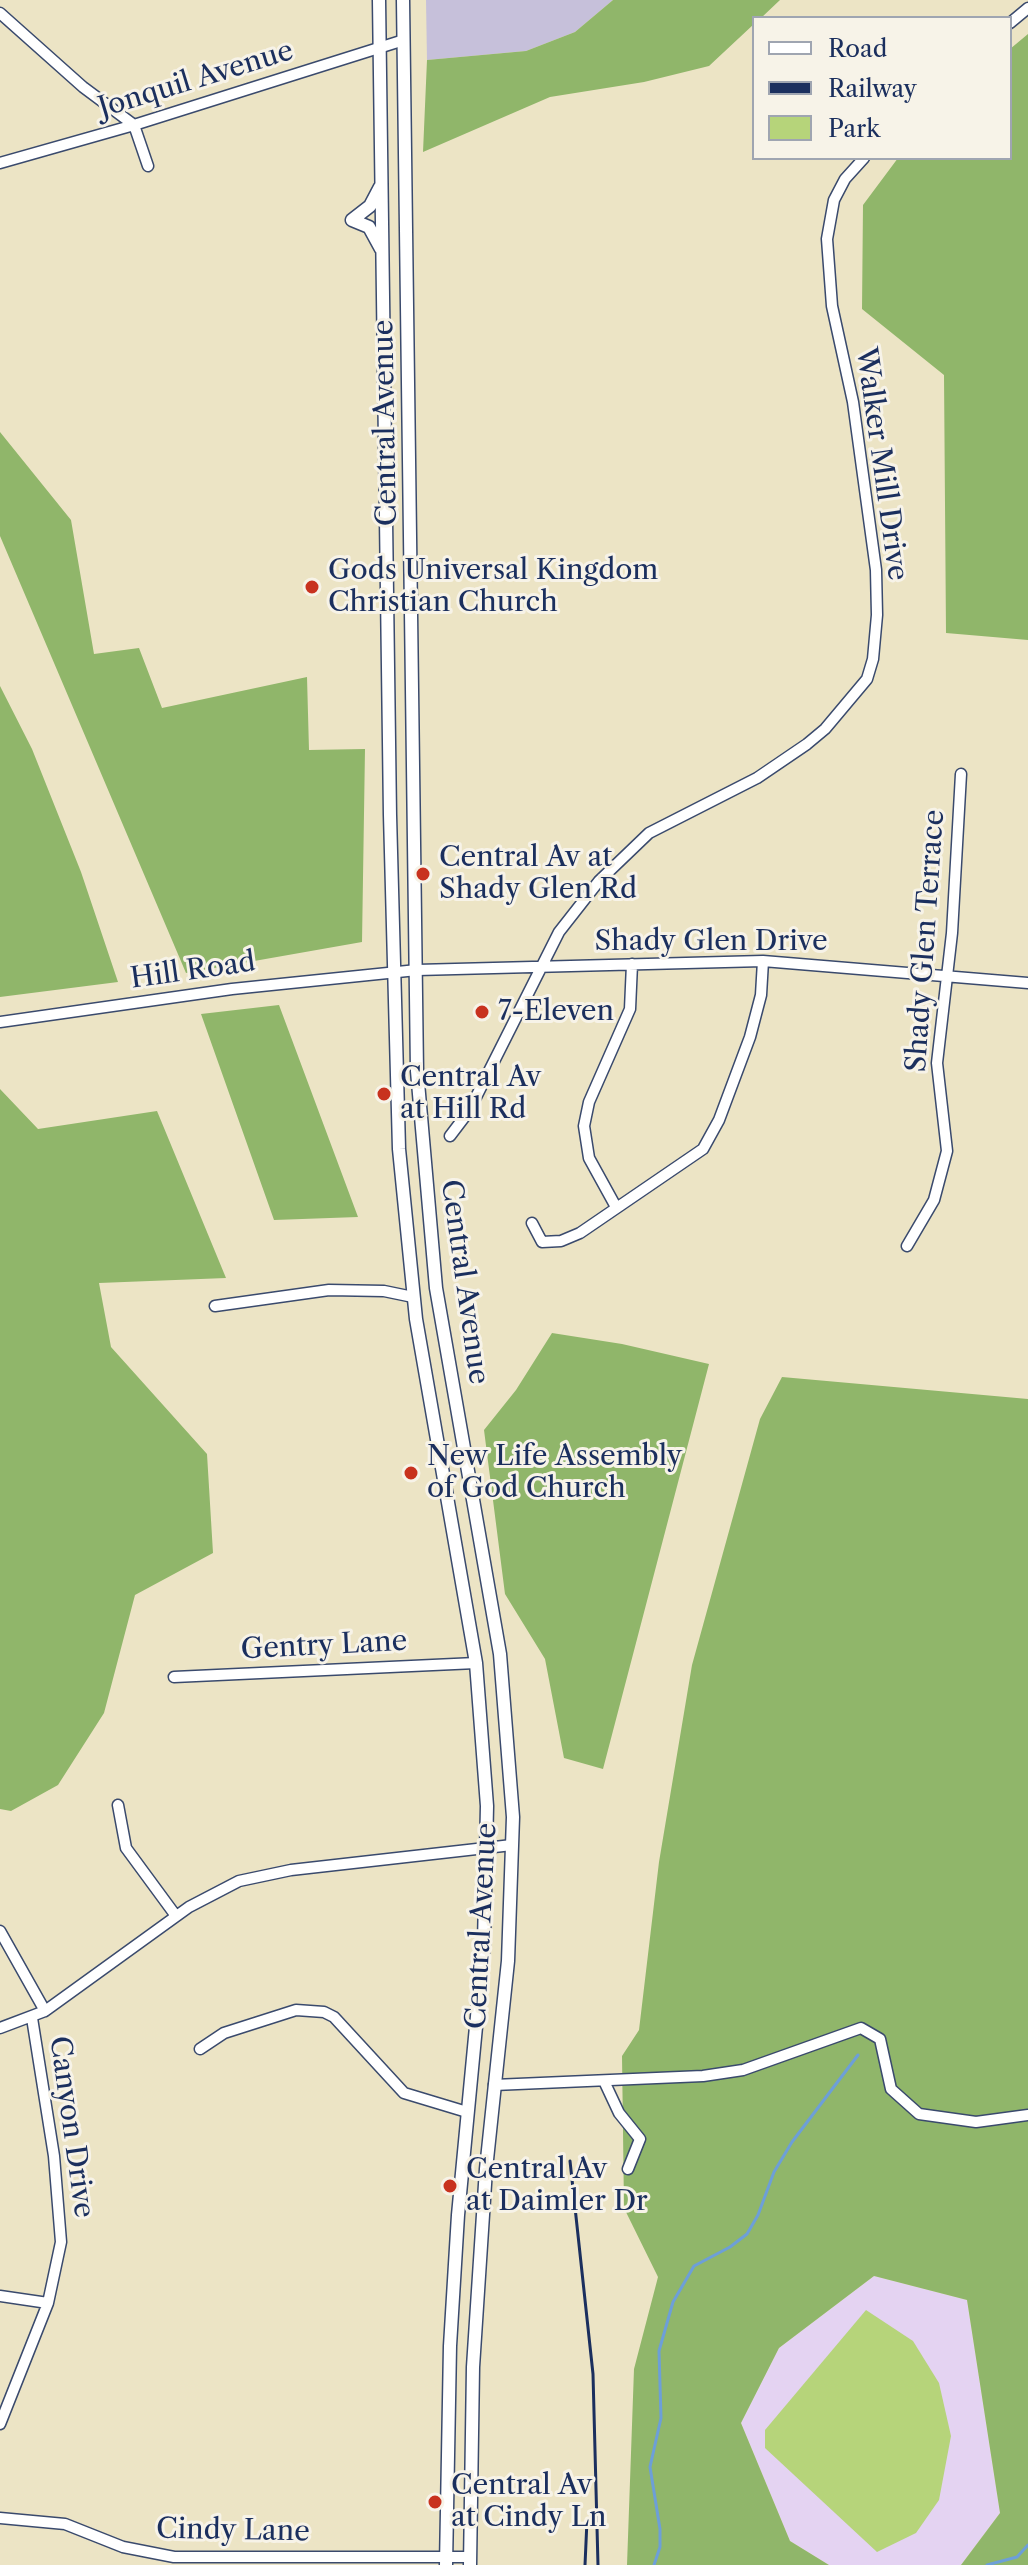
<!DOCTYPE html>
<html>
<head>
<meta charset="utf-8">
<style>
  body { margin:0 }
  #map { position:relative; width:1028px; height:2565px; overflow:hidden; background:#ece4c5; font-family:"Libre Caslon Text",serif }
  canvas { display:block }
  .legend { position:absolute; left:752px; top:16px; width:260px; height:144px; box-sizing:border-box; background:#f7f3e8; border:2px solid #9fa5b1; margin:0; padding:10px 14px; list-style:none; font-size:24px; color:#1b2f5e }
  .legend li { display:flex; align-items:center; gap:16px; height:40px }
  .legend b { width:40px; border:2px solid #9fa5b1 }
</style>
</head>
<body>
<div id="map">
<canvas width="1028" height="2565"></canvas>
<ul class="legend">
<li><b style="height:10px;background:#fff"></b>Road</li>
<li><b style="height:10px;background:#1b2f5e"></b>Railway</li>
<li><b style="height:22px;background:#b6d47a"></b>Park</li>
</ul>
</div>
<script>
const ctx = document.querySelector('canvas').getContext('2d');
ctx.lineJoin = 'round';
function fillPath(path, color) {
  ctx.fillStyle = color;
  ctx.fill(path, 'evenodd');
}
function shape(rows) {
  const path = new Path2D();
  for (const r of rows) {
    path.moveTo(r[0], r[1]);
    for (let i = 2; i < r.length; i += 2) path.lineTo(r[i], r[i + 1]);
  }
  return path;
}
function stroke(path, color, width, dash) {
  ctx.strokeStyle = color;
  ctx.lineWidth = width;
  ctx.lineCap = dash ? 'butt' : 'round';
  ctx.setLineDash(dash || []);
  ctx.stroke(path);
}
function drawText(font, color, halo, rows, align = 'center') {
  ctx.font = font + ' "Libre Caslon Text",serif';
  ctx.lineWidth = 6;
  ctx.setLineDash([]);
  ctx.textBaseline = 'middle';
  ctx.strokeStyle = halo;
  ctx.fillStyle = color;
  for (const [text, x, y, turn = 0] of rows) {
    ctx.save();
    ctx.translate(x, y);
    ctx.rotate((+turn || 0) * Math.PI / 180);
    ctx.textAlign = isNaN(turn) ? turn : align;
    if (halo) ctx.strokeText(text, 0, 0);
    ctx.fillText(text, 0, 0);
    ctx.restore();
  }
}
fillPath(shape([
  [874,2276,967,2300,1000,2513,961,2565,829,2565,790,2541,741,2423,779,2348]
]), '#e4d3f2');
fillPath(shape([
  [426,0,613,0,575,32,526,51,427,60]
]), '#c6c0da');
fillPath(shape([
  [866,2310,913,2341,939,2383,951,2436,939,2500,916,2533,877,2552,765,2448,765,2430]
]), '#b6d47a');
fillPath(shape([
  [613,0,780,0,761,18,754,18,754,24,709,66,644,82,550,97,423,152,427,60,526,51,575,32],
  [1028,34,1028,640,946,633,944,375,862,309,863,205,898,158,1010,158,1010,49],
  [0,432,71,520,94,654,139,648,162,708,307,677,309,750,365,749,362,942,186,973,0,536],
  [0,686,32,749,81,872,118,982,0,997],
  [279,1005,358,1217,274,1220,201,1014],
  [0,1089,38,1129,157,1111,226,1278,99,1283,111,1347,207,1454,213,1553,135,1595,104,1713,58,1785,11,1811,0,1809],
  [552,1333,622,1344,709,1364,603,1769,564,1758,545,1659,505,1594,484,1430,516,1390],
  [782,1377,1028,1399,1028,2565,961,2565,1000,2513,967,2300,874,2276,779,2348,741,2423,790,2541,829,2565,627,2565,634,2369,658,2277,624,2208,622,2056,639,2030,659,1862,692,1665,760,1419]
]), '#90b66a');
stroke(shape([
  [654,2565,660,2547,660,2529,650,2467,661,2418,659,2351,673,2302,694,2266,730,2247,747,2234,758,2215,774,2172,792,2142,858,2055],
  [987,2565,1017,2557,1028,2545]
]), '#6d9fd8', 3);
const minor = shape([
  [0,13,83,87,134,125,148,166],
  [1010,23,1028,8],
  [0,163,134,125,404,40],
  [0,1022,232,989,417,970,763,961,1028,983],
  [450,1136,469,1111,559,932,599,881,649,833,757,778,807,744,825,729,867,679,873,659,877,615,876,570,853,402,832,306,827,239,834,200,845,179,864,158],
  [616,1207,589,1158,584,1126,589,1102,630,1009,632,964],
  [532,1223,542,1242,561,1241,580,1233,703,1149,719,1120,750,1037,761,995,763,961],
  [907,1246,934,1200,947,1151,937,1063,952,933,961,774],
  [215,1306,329,1290,384,1291,413,1297],
  [174,1677,476,1663],
  [118,1805,126,1848,176,1916],
  [0,1931,45,2011],
  [0,2028,45,2011,189,1907,239,1881,291,1870,512,1845],
  [200,2049,224,2033,296,2010,324,2012,334,2017,404,2093,467,2112],
  [604,2081,619,2113,640,2139,628,2169],
  [494,2085,703,2076,743,2070,861,2028,880,2039,891,2089,919,2114,976,2122,1028,2115],
  [0,2296,48,2303],
  [0,2424,48,2303,61,2242,54,2156,32,2018],
  [0,2518,65,2524,123,2547,174,2557,470,2557]
]);
const major = shape([
  [379,0,390,815,399,1149,416,1319,476,1663,487,1806,484,1943,458,2215,450,2346,446,2565],
  [403,0,417,1071,436,1288,500,1654,513,1817,508,1961,486,2169,473,2367,470,2565],
  [352,220,370,206,380,187],
  [352,220,369,227,381,249]
]);
stroke(minor, '#3a4a6d', 13);
stroke(major, '#3a4a6d', 15);
stroke(minor, '#fff', 10);
stroke(major, '#fff', 12);
stroke(shape([
  [570,2161,593,2374,598,2565],
  [585,2565,587,2520]
]), '#1b2f5e', 3);
for (const [x, y, r, color] of [
  [312,587,8,"#c8321e"],
  [423,874,8,"#c8321e"],
  [482,1012,8,"#c8321e"],
  [384,1094,8,"#c8321e"],
  [411,1473,8,"#c8321e"],
  [450,2186,8,"#c8321e"],
  [435,2502,8,"#c8321e"]
]) {
  const dot = new Path2D();
  dot.arc(x, y, r, 0, 2 * Math.PI);
  ctx.fillStyle = color;
  ctx.fill(dot);
  stroke(dot, '#f7f3e8', 3);
}
drawText('28px', '#1b2f5e', '#f7f3e8', [
  ["Jonquil Avenue",196,80,-17],
  ["Central Avenue",386,423,-91],
  ["Walker Mill Drive",881,464,82],
  ["Shady Glen Terrace",926,941,-86],
  ["Shady Glen Drive",711,942],
  ["Hill Road",193,971,-8],
  ["Central Avenue",464,1282,82],
  ["Gentry Lane",324,1646,-3],
  ["Central Avenue",482,1926,-87],
  ["Canyon Drive",71,2127,82],
  ["Cindy Lane",233,2531,1]
]);
drawText('28px', '#1b2f5e', '#f7f3e8', [
  ["Gods Universal Kingdom",328,571],
  ["Christian Church",328,603],
  ["Central Av at",439,858],
  ["Shady Glen Rd",439,890],
  ["7-Eleven",498,1012],
  ["Central Av",400,1078],
  ["at Hill Rd",400,1110],
  ["New Life Assembly",427,1457],
  ["of God Church",427,1489],
  ["Central Av",466,2170],
  ["at Daimler Dr",466,2202],
  ["Central Av",451,2486],
  ["at Cindy Ln",451,2518]
], 'left');
</script>
</body>
</html>
